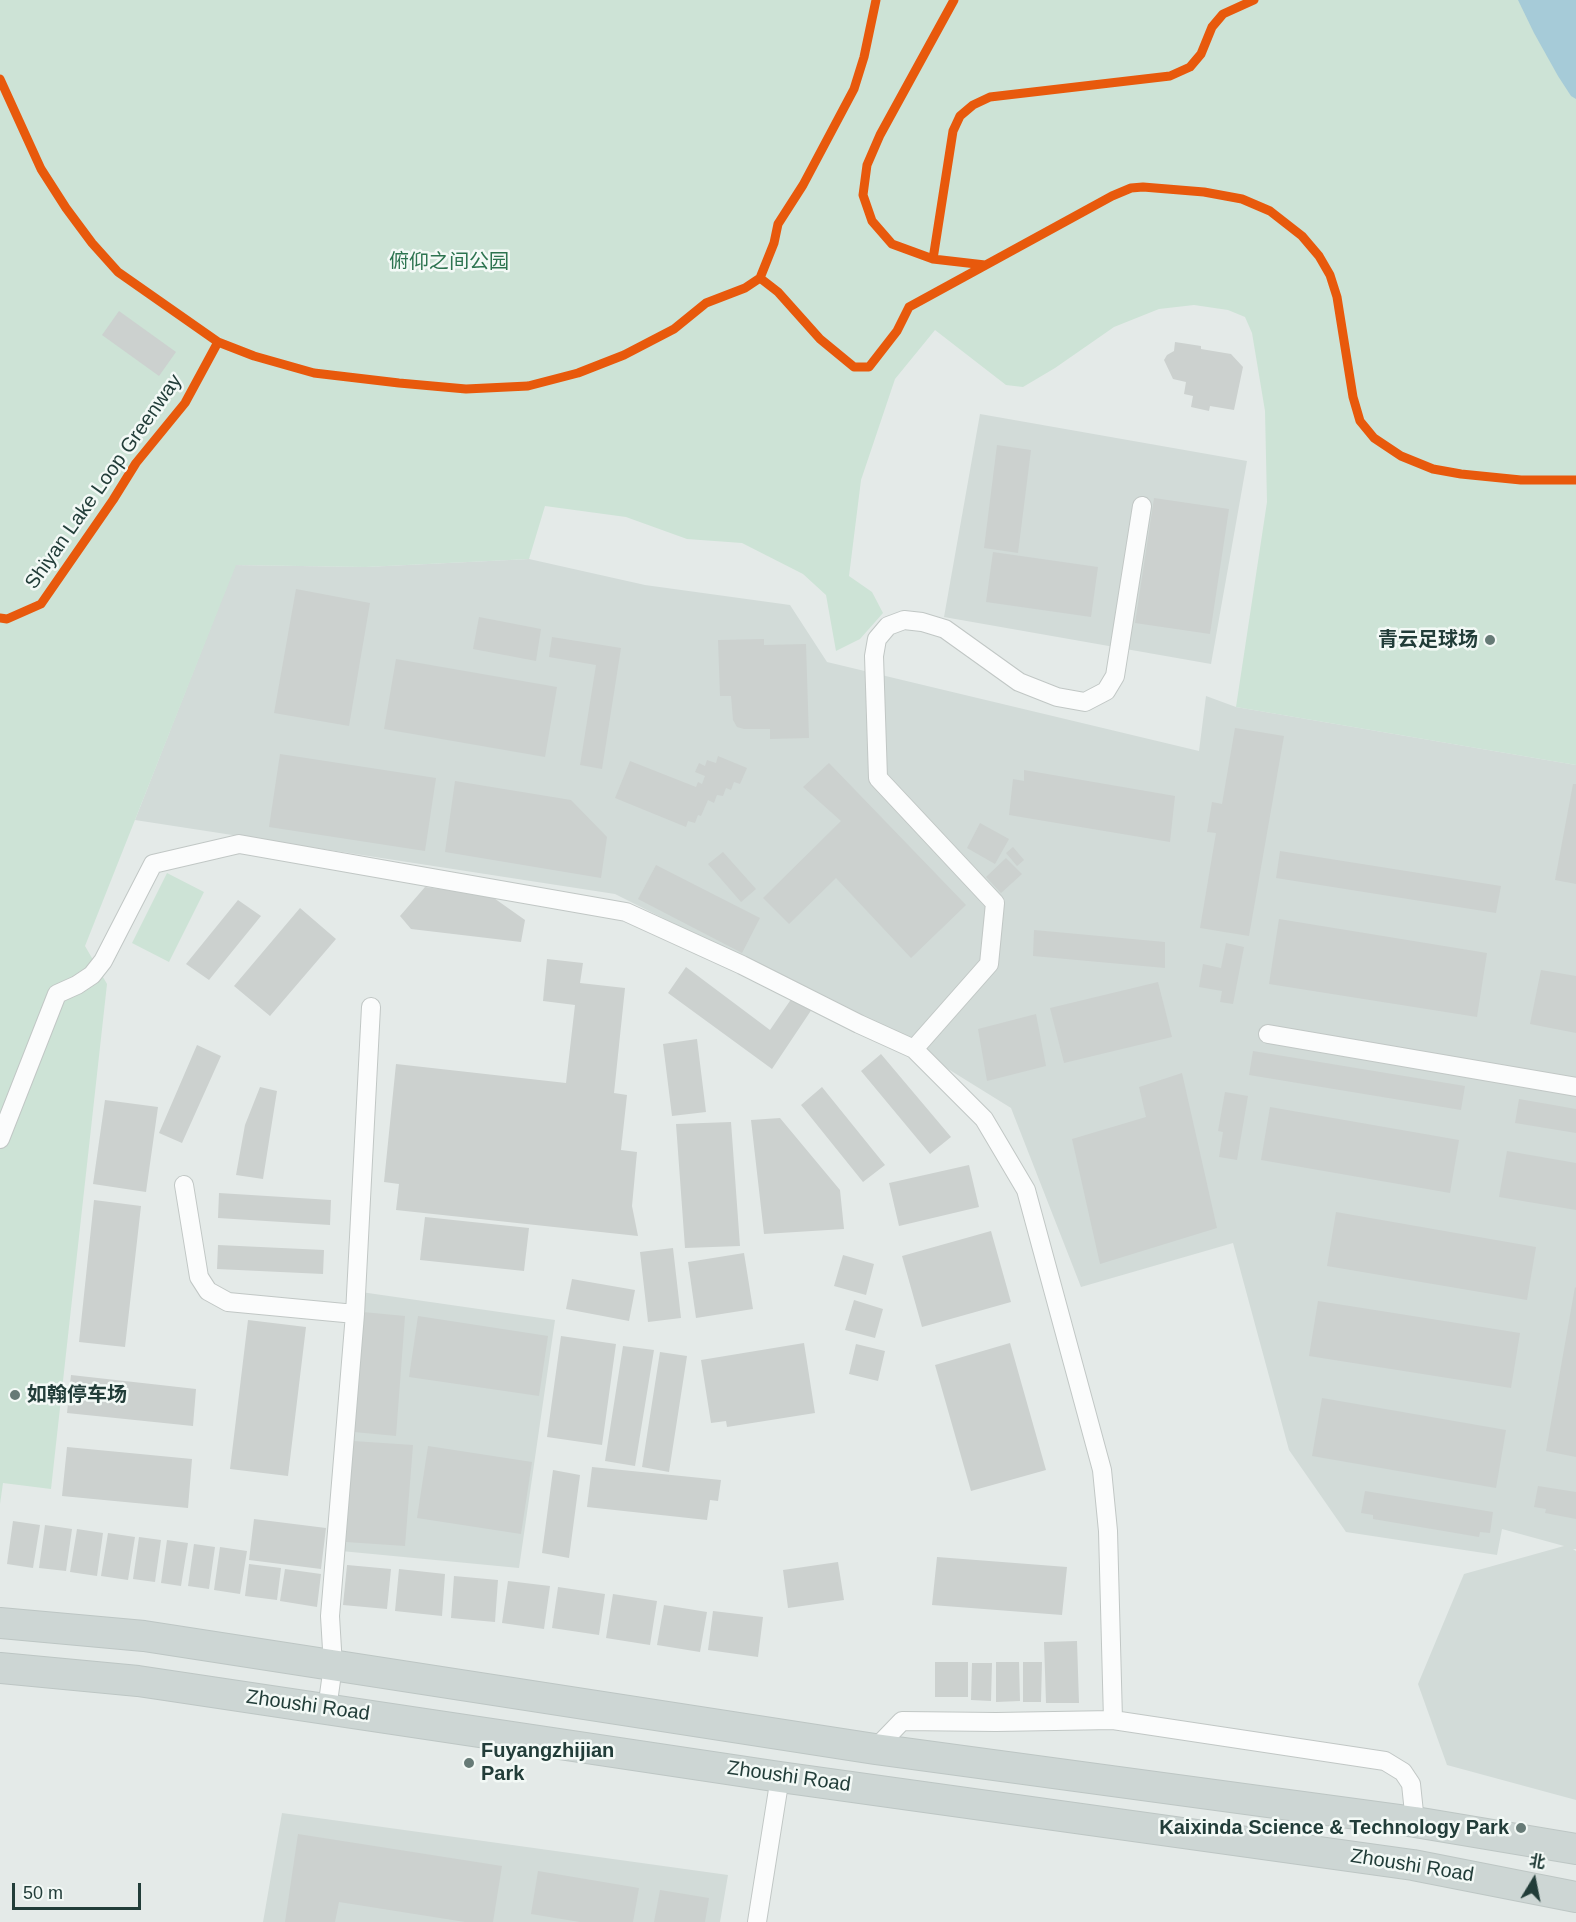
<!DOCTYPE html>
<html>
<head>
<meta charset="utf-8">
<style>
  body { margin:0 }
  #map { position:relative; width:1576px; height:1922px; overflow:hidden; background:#e4eae8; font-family:Arial,"Noto Sans SC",sans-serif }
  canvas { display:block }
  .north { position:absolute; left:1504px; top:1850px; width:60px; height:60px; -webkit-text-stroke:4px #f3f9f6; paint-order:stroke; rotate:10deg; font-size:16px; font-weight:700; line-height:24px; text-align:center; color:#223d39 }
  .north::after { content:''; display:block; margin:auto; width:21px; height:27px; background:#223d39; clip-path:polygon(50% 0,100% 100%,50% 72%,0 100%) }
  .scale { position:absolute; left:12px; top:1883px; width:129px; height:27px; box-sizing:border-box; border:3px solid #223d39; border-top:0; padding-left:8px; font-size:18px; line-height:21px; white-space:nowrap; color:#223d39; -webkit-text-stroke:4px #f3f9f6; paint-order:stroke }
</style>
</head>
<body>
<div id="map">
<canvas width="1576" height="1922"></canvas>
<div class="north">北</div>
<div class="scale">50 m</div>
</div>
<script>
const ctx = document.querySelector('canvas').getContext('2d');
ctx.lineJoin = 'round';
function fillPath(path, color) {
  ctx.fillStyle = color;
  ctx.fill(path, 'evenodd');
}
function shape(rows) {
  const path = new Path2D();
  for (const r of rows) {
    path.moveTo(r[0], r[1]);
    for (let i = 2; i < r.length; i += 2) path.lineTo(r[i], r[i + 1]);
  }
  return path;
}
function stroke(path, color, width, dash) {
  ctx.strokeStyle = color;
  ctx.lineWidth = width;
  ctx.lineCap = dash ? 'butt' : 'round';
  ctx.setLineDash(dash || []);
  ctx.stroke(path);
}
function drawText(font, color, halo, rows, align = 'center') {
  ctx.font = font + ' Arial,"Noto Sans SC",sans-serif';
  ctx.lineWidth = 5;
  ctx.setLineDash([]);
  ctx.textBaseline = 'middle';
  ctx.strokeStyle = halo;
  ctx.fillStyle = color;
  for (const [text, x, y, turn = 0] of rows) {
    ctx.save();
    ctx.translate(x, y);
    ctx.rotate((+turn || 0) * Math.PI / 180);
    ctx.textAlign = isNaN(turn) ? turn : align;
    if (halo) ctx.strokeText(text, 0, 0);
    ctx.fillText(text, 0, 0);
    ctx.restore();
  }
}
fillPath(shape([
  [980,414,1247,461,1211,664,944,617],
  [529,559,645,585,790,605,827,662,1199,751,1206,696,1236,707,1576,765,1576,1549,1573,1549,1576,1551,1576,1800,1447,1765,1418,1684,1464,1574,1564,1546,1502,1529,1497,1555,1346,1532,1289,1450,1233,1243,1081,1287,1011,1108,882,1028,615,894,135,820,235,565,366,567],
  [361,1292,555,1320,519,1568,341,1551],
  [282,1813,728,1875,720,1922,263,1922]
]), '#d2dbd8');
fillPath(shape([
  [0,0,1576,0,1576,765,1236,707,1267,502,1265,411,1252,333,1245,317,1228,310,1194,305,1159,309,1114,327,1055,368,1023,387,1006,385,935,330,895,379,861,480,849,576,872,592,883,613,860,639,836,651,826,595,803,574,742,543,687,539,626,517,545,506,529,559,366,567,236,565,85,946,107,984,51,1489,3,1483,0,1504],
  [167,873,204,892,169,962,132,943]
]), '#cde3d6');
fillPath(shape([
  [1518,0,1576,0,1576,99,1571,96,1558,76,1534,33]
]), '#a6cbd8');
fillPath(shape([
  [119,311,176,352,159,376,102,335],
  [1175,342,1201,346,1201,349,1231,354,1243,367,1234,410,1210,406,1209,411,1191,407,1193,396,1184,394,1186,382,1173,379,1164,360,1167,355,1174,351],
  [997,445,1031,450,1018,553,984,548],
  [1154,498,1229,509,1210,634,1135,623],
  [993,552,1098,567,1091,617,986,602],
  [296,589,370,603,349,726,274,713],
  [479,617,541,629,536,661,473,649],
  [552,637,621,648,602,769,580,765,596,665,549,657],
  [764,639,764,645,806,644,809,738,770,739,770,729,744,729,737,727,733,720,731,696,720,696,718,640],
  [396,659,557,687,545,757,384,729],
  [1235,728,1284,736,1249,936,1200,928,1216,833,1207,832,1212,802,1222,804],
  [280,754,436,778,425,851,269,827],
  [718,756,747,768,740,784,734,782,731,790,726,788,723,796,717,795,714,803,708,800,701,816,698,815,695,823,688,821,686,827,615,798,630,761,696,787,698,782,702,784,705,776,695,772,699,763,705,766,707,760,716,763],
  [829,763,966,905,911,958,836,878,789,924,763,898,841,821,803,787],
  [1024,770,1175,796,1170,842,1009,815,1013,779,1024,781],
  [455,781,571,800,607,837,601,878,445,852],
  [1573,784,1576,784,1576,884,1555,880],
  [980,823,1009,839,995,864,967,848],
  [1013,847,1024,860,1017,866,1006,853],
  [1280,851,1501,886,1496,913,1276,878],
  [723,852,756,889,741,902,708,864],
  [1006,858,1022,874,1001,893,986,877],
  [656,865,760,918,742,953,638,899],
  [425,887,491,896,525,920,521,942,411,929,400,916],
  [238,900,261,916,209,980,186,964],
  [300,908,336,939,270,1016,234,986],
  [1279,919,1487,953,1477,1017,1269,984],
  [1034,930,1165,942,1165,968,1033,956],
  [1226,943,1244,947,1233,1004,1220,1002,1222,991,1199,987,1203,964,1221,968],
  [547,959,583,963,580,983,625,988,614,1093,627,1095,621,1150,637,1152,632,1206,638,1236,396,1210,399,1184,384,1182,396,1064,566,1083,575,1005,543,1001],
  [686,967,770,1030,794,995,812,1009,772,1069,668,993],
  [1541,970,1576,976,1576,1033,1530,1024],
  [1158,982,1172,1037,1064,1063,1050,1008],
  [1036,1014,1046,1066,987,1081,978,1029],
  [697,1039,706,1112,672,1116,663,1044],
  [197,1045,221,1056,182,1143,159,1133],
  [1253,1051,1465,1086,1461,1110,1249,1075],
  [881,1054,951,1137,930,1154,861,1071],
  [1182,1073,1217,1228,1100,1264,1072,1139,1146,1117,1139,1087],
  [260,1087,277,1091,263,1179,236,1175,245,1125],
  [822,1087,885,1165,863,1182,801,1105],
  [1225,1092,1248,1096,1237,1160,1219,1157,1223,1132,1218,1131],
  [1519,1099,1576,1109,1576,1133,1515,1123],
  [105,1100,158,1107,146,1192,93,1184],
  [1270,1107,1459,1140,1450,1193,1261,1160],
  [780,1118,840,1190,844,1229,764,1234,751,1120],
  [731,1122,740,1246,685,1248,676,1124],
  [1507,1151,1576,1163,1576,1210,1499,1197],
  [969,1165,979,1207,899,1226,889,1183],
  [219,1193,331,1200,330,1225,218,1218],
  [94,1200,141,1206,125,1347,79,1342],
  [1336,1212,1536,1247,1527,1300,1327,1266],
  [425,1217,529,1228,524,1271,420,1260],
  [991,1231,1011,1302,922,1327,902,1256],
  [218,1245,324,1250,323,1274,217,1269],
  [673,1248,681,1318,648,1322,640,1252],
  [744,1253,753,1309,696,1318,688,1262],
  [843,1255,874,1264,866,1295,834,1286],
  [572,1279,635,1290,629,1321,566,1309],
  [1575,1287,1576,1288,1576,1457,1546,1451],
  [854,1300,883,1309,875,1338,845,1330],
  [1318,1301,1520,1333,1511,1388,1309,1356],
  [363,1312,405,1316,396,1436,354,1432],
  [418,1316,548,1336,539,1396,409,1377],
  [248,1320,306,1327,288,1476,230,1469],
  [561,1336,616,1344,602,1445,547,1437],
  [804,1343,815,1413,727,1427,726,1421,711,1423,701,1360],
  [1010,1343,1046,1470,971,1491,935,1365],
  [856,1344,885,1351,878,1381,849,1374],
  [623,1346,654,1350,635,1466,605,1461],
  [660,1352,687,1356,669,1472,642,1467],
  [71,1375,196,1389,193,1426,67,1413],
  [1322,1398,1506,1430,1496,1488,1312,1456],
  [353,1441,413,1445,405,1546,346,1542],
  [428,1446,532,1462,521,1534,417,1518],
  [67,1447,192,1459,188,1508,62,1496],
  [592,1467,721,1480,718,1501,710,1500,707,1520,587,1507],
  [553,1470,580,1475,569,1558,542,1553],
  [1538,1486,1576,1492,1576,1519,1545,1513,1546,1509,1534,1507],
  [1365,1491,1493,1512,1490,1533,1480,1532,1479,1537,1373,1519,1373,1515,1361,1513],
  [254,1519,326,1528,321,1569,249,1560],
  [13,1521,40,1525,33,1568,7,1564],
  [45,1525,72,1529,66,1571,39,1568],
  [77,1529,103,1533,97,1576,70,1572],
  [108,1533,135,1537,128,1580,101,1576],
  [139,1537,161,1540,155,1582,133,1579],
  [167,1540,188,1543,181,1586,161,1583],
  [194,1544,215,1547,209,1589,188,1586],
  [220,1547,247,1551,240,1594,214,1590],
  [937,1557,1067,1567,1062,1615,932,1605],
  [838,1562,844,1600,788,1608,783,1570],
  [249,1564,281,1568,277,1600,245,1596],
  [347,1565,391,1569,387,1609,343,1605],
  [285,1569,321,1574,317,1607,280,1601],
  [399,1569,445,1574,442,1616,395,1611],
  [454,1576,498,1580,495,1622,451,1618],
  [508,1581,550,1586,544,1629,502,1623],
  [558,1587,605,1594,599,1635,552,1628],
  [613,1594,657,1601,650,1645,606,1638],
  [664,1605,707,1612,700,1652,657,1645],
  [713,1611,763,1617,758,1657,708,1650],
  [1077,1641,1079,1703,1046,1703,1044,1642],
  [935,1662,968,1662,968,1697,935,1697],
  [996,1662,1019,1662,1020,1701,996,1702],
  [1023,1662,1042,1662,1041,1702,1023,1702],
  [972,1663,992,1663,991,1701,971,1700],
  [298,1834,502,1866,493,1922,465,1922,339,1902,335,1922,285,1922],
  [538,1871,639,1888,633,1922,580,1922,531,1914],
  [660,1890,709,1898,705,1922,654,1922]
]), '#ccd1cf');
const street = shape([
  [1268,1034,1576,1087],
  [914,1049,989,964,995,903,878,778,874,656,877,639,888,626,904,620,922,622,945,629,1019,682,1057,697,1085,702,1106,691,1115,676,1142,506],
  [0,1139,57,994,77,985,92,975,103,961,153,864,239,844,626,912,742,965,859,1024,914,1049,984,1119,1026,1190,1102,1470,1108,1531,1113,1720],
  [184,1185,199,1277,208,1291,228,1302,355,1314],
  [327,1709,333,1666,330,1616,355,1314,371,1007],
  [875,1749,902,1721,996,1722,1113,1720,1385,1761,1403,1772,1411,1784,1415,1822],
  [757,1922,780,1777]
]);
const primary = shape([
  [0,1623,144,1636,875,1749,1415,1822,1576,1849],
  [0,1668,138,1681,780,1777,1413,1865,1576,1897]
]);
stroke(street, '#c1c7c5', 20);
stroke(primary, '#bdc6c4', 32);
stroke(street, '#fbfcfc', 18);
stroke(primary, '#cdd6d4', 30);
stroke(shape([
  [954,0,880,135,867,165,863,195,872,221,892,244,933,259,985,265],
  [0,79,41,169,66,208,92,243,118,272,218,342,254,356,314,373,399,383,466,389,528,386,578,373,624,355,674,329,706,303,745,288,760,278,774,243,778,224,803,185,854,89,864,57,876,0],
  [933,259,953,131,960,116,973,105,990,97,1170,76,1190,67,1201,54,1212,27,1223,14,1254,0],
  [760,278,778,292,820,339,854,367,869,367,897,331,909,307,1112,196,1131,188,1143,187,1204,192,1242,199,1270,211,1302,236,1319,256,1330,275,1337,297,1353,397,1360,421,1374,438,1401,456,1433,469,1461,474,1521,480,1576,480],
  [0,618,7,619,41,604,113,500,136,463,185,403,218,342]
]), '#e8590c', 9);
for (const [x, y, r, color] of [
  [1490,640,6,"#667a76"],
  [15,1395,6,"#667a76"],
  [469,1763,6,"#667a76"],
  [1521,1828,6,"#667a76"]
]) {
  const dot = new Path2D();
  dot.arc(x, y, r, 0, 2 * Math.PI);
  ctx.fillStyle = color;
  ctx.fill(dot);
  stroke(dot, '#f3f9f6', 2);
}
drawText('20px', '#2d7450', '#f3f9f6', [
  ["俯仰之间公园",449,262]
]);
drawText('20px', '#223d39', '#f3f9f6', [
  ["Shiyan Lake Loop Greenway",104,482,-55],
  ["Zhoushi Road",308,1706,8],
  ["Zhoushi Road",789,1777,8],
  ["Zhoushi Road",1412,1866,9]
]);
drawText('bold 20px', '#223d39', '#f3f9f6', [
  ["青云足球场",1478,640],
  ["如翰停车场",27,1395,"left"],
  ["Fuyangzhijian",481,1751,"left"],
  ["Park",481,1774,"left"],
  ["Kaixinda Science & Technology Park",1509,1828]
], 'right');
</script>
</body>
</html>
